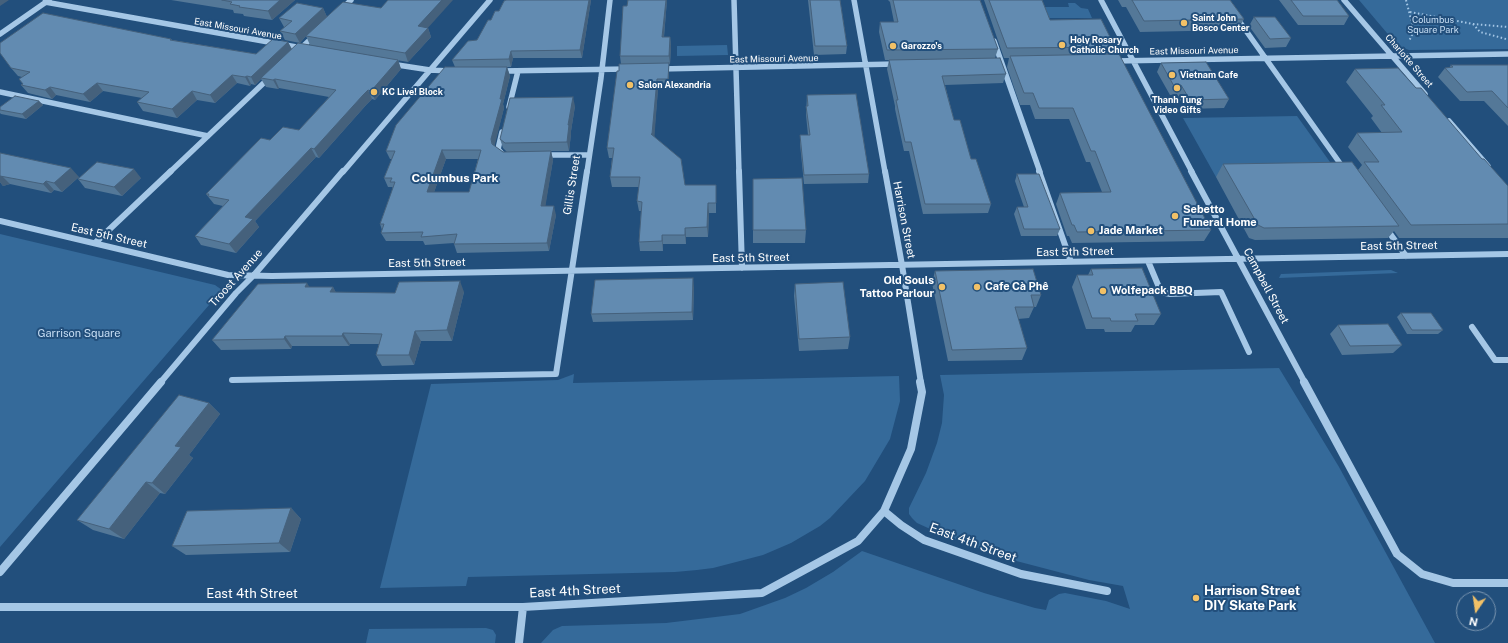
<!DOCTYPE html>
<html>
<head>
<meta charset="utf-8">
<style>
  body { margin:0 }
  #map { position:relative; width:1508px; height:643px; overflow:hidden; background:#224f7c; font-family:"Public Sans",sans-serif }
  canvas { display:block }
  .north { position:absolute; left:1456px; top:591px; width:40px; height:40px; box-sizing:border-box; background:#224f7c; border:1px solid #7a95b0; border-radius:50%; rotate:193deg; font-size:11px; font-weight:700; line-height:16px; text-align:center; color:#fff }
  .north::after { content:''; display:block; margin:auto; width:14px; height:18px; background:#f2c167; clip-path:polygon(50% 0,100% 100%,50% 72%,0 100%) }
</style>
</head>
<body>
<div id="map">
<canvas width="1508" height="643"></canvas>
<div class="north">N</div>
</div>
<script>
const ctx = document.querySelector('canvas').getContext('2d');
ctx.lineJoin = 'round';
function fillPath(path, color) {
  ctx.fillStyle = color;
  ctx.fill(path, 'evenodd');
}
function shape(rows) {
  const path = new Path2D();
  for (const r of rows) {
    path.moveTo(r[0], r[1]);
    for (let i = 2; i < r.length; i += 2) path.lineTo(r[i], r[i + 1]);
  }
  return path;
}
function stroke(path, color, width, dash) {
  ctx.strokeStyle = color;
  ctx.lineWidth = width;
  ctx.lineCap = dash ? 'butt' : 'round';
  ctx.setLineDash(dash || []);
  ctx.stroke(path);
}
function drawText(font, color, halo, rows, align = 'center') {
  ctx.font = font + ' "Public Sans",sans-serif';
  ctx.lineWidth = 4;
  ctx.setLineDash([]);
  ctx.textBaseline = 'middle';
  ctx.strokeStyle = halo;
  ctx.fillStyle = color;
  for (const [text, x, y, turn = 0] of rows) {
    ctx.save();
    ctx.translate(x, y);
    ctx.rotate((+turn || 0) * Math.PI / 180);
    ctx.textAlign = isNaN(turn) ? turn : align;
    if (halo) ctx.strokeText(text, 0, 0);
    ctx.fillText(text, 0, 0);
    ctx.restore();
  }
}
fillPath(shape([
  [1359,0,1508,0,1508,49,1409,50,1398,46],
  [1068,3,1075,3,1081,8,1088,9,1092,18,1043,18,1038,7,1069,7],
  [727,45,728,55,677,56,677,46],
  [1297,116,1340,176,1216,177,1183,118],
  [0,234,215,285,222,290,0,547],
  [1391,270,1398,273,1279,278,1281,274],
  [1279,368,1339,467,1435,643,541,643,553,630,562,626,666,623,740,614,785,598,806,588,833,572,862,551,984,593,1035,608,1046,610,1049,600,1059,594,1065,593,1106,601,1130,609,1123,586,1089,580,1001,557,939,533,917,523,912,518,909,514,909,508,926,473,937,443,942,423,944,395,940,375],
  [574,374,573,383,899,376,900,401,890,439,865,481,830,518,820,526,791,543,763,555,713,568,697,570,675,572,468,577,466,586,380,588,431,384,558,380],
  [486,628,493,630,496,635,495,643,366,643,369,629]
]), '#356a9a');
stroke(shape([
  [1406,0,1414,31,1409,41],
  [1410,12,1473,24,1508,27],
  [1473,24,1480,32,1506,39]
]), '#a5c7e6', 2, [1.5, 2.5]);
stroke(shape([
  [734,0,739,172],
  [854,0,885,172],
  [1101,0,1192,172],
  [1344,0,1425,94],
  [45,2,302,48],
  [341,10,351,0],
  [1237,18,1344,169],
  [0,34,49,0],
  [994,41,1040,172],
  [298,51,315,35],
  [1114,61,1508,54],
  [391,64,430,70,450,71],
  [660,69,896,64],
  [500,71,628,69],
  [0,92,208,136],
  [509,107,518,71],
  [1449,121,1488,166],
  [502,132,498,149,503,155],
  [543,155,589,155],
  [170,172,270,77],
  [343,172,490,0],
  [587,172,601,78,610,0]
]), '#a5c7e6', 5.5);
stroke(shape([
  [739,171,742,268],
  [885,171,902,265,921,383],
  [1039,171,1071,262],
  [1191,171,1305,383],
  [0,221,228,275,272,276,1508,254],
  [1386,228,1406,256],
  [95,243,171,171],
  [1148,261,1161,292,1170,294,1221,292,1249,352],
  [1472,327,1495,360,1508,360],
  [232,380,556,374,587,171],
  [160,383,236,293,254,275,343,171]
]), '#a5c7e6', 6);
stroke(shape([
  [1304,382,1397,554,1422,574,1453,583,1508,583],
  [884,511,901,525,924,540,1021,574,1107,591],
  [0,572,161,382],
  [0,607,523,607,762,593,858,541,884,511,911,449,922,392,920,382],
  [519,643,523,607]
]), '#a5c7e6', 8);
fillPath(shape([
  [171,0,295,0,272,20,244,16,243,14,234,13,233,10],
  [506,0,591,0,582,58,513,58,511,67,507,67,510,76,503,104,504,108,494,146,503,152,507,152,503,148,500,139,575,106,571,131,571,134,569,151,551,151,553,160,545,206,556,215,549,251,457,253,454,244,454,243,425,245,423,241,386,241,381,233,382,230,380,224,393,188,392,187,388,187,384,178,392,159,390,159,386,151,455,67,452,60,477,40,491,20,499,11],
  [446,159,478,159,469,192,434,192],
  [628,0,667,0,664,37,670,37,671,46,670,64,669,64,669,89,658,89,654,136,685,185,716,194,716,213,709,213,708,237,686,237,686,244,663,244,663,251,640,251,639,242,641,211,639,211,637,201,639,187,612,187,610,177,612,158,609,158,607,148,619,71,621,64,620,56],
  [808,0,840,0,847,46,846,54,814,55],
  [888,0,980,0,998,49,995,58,1006,74,1003,83,945,85,954,120,991,204,988,213,923,214,909,151,904,151,895,109,895,106,887,69,889,60,885,60,879,32,880,22,894,22,890,2],
  [984,0,1042,0,1050,20,1115,47,1112,54,1211,230,1204,241,1072,243,1069,236,1067,236,1056,204,1060,193,1102,192,1090,162,1086,162,1069,119,1035,119,1030,105,1020,105,1007,67,1009,58,1004,58],
  [1118,0,1230,0,1244,19,1238,30,1140,32,1126,7,1122,7],
  [1279,0,1337,0,1349,16,1344,25,1298,25],
  [323,8,327,17,428,28,431,37,408,62,310,45,306,36,300,43,285,40,280,31,285,27,284,27,279,18],
  [1254,17,1291,38,1286,47,1265,48,1249,26],
  [171,39,172,40,256,54,288,42,292,49,398,60,401,69,375,100,372,99,367,104,319,158,316,157,255,221,259,227,236,253,201,245,195,236,223,206,214,204,206,194,270,140,299,130,329,97,279,88,278,89,266,87,261,79,255,85,251,84,250,86,237,83,215,103,197,100,177,118,143,111,137,102,142,98,103,91,90,102,56,95,52,99,28,93,21,85,23,84,22,77,18,76,11,68],
  [1161,63,1229,99,1224,108,1185,109,1177,94,1170,95,1157,72],
  [1451,65,1508,65,1508,126,1484,101,1460,101,1438,77,1445,68,1449,68],
  [1355,69,1416,88,1482,159,1508,186,1508,238,1399,238,1394,231,1388,238,1255,240,1249,238,1216,177,1223,164,1358,170,1362,165,1348,147,1357,133,1382,133,1371,118,1373,116,1346,82],
  [807,95,869,174,868,183,804,184,800,144,800,135,808,135,806,115],
  [39,101,43,105,26,119,1,114,0,113,0,107],
  [0,153,79,177,62,192,54,190,51,193,10,184,3,186,0,182],
  [1017,174,1060,229,1057,236,1021,236,1014,214,1017,207,1024,207,1015,181],
  [141,178,122,196,85,188,78,179],
  [753,179,806,230,805,243,753,243],
  [1091,269,1161,314,1154,325,1135,325,1131,332,1105,332,1104,329,1086,329,1072,287,1077,275,1088,275],
  [935,271,1041,295,1036,307,1034,307,1029,318,1018,319,1027,348,1022,360,948,361,932,283],
  [795,284,850,337,848,349,799,351,794,296],
  [310,287,333,287,336,293,395,293,464,292,452,341,421,341,414,365,382,366,376,355,379,344,350,344,349,346,292,346,291,349,221,350,212,340],
  [694,287,693,320,593,322,591,314],
  [1401,313,1443,330,1438,334,1407,334,1397,317],
  [1338,325,1402,345,1393,353,1342,355,1330,334],
  [209,403,220,414,189,455,193,458,165,494,160,493,124,539,93,530,77,520],
  [291,508,301,519,290,552,186,555,172,546]
]), '#547898');
fillPath(shape([
  [0,0,9,0,0,6],
  [280,0,295,0,272,20,268,11],
  [442,0,453,0,426,30,428,28,431,37,408,62,405,53,418,26],
  [589,0,591,0,582,58,580,50],
  [666,0,667,0,663,46,662,37],
  [323,8,327,17,306,36,300,43,295,34],
  [670,37,671,46,670,64,669,56],
  [288,42,292,50,261,78,261,79,255,85,251,77],
  [511,51,513,58,511,67,509,59],
  [398,60,401,69,375,100,371,91],
  [669,63,669,89,668,79],
  [507,67,510,76,503,104,504,108,494,148,491,139],
  [232,75,237,83,215,103,210,95],
  [247,76,251,84,250,86,245,77],
  [275,79,279,88,278,89,273,80],
  [657,79,658,89,654,143,652,134],
  [97,83,103,91,90,102,83,94],
  [50,87,56,95,52,99,45,90],
  [368,90,372,99,367,104,319,158,314,149,363,95],
  [192,91,197,100,177,118,172,109],
  [573,97,575,106,571,131,571,134,569,151,567,142,568,125],
  [39,101,43,105,26,119,22,114],
  [311,148,316,157,255,221,259,227,236,253,229,244,245,217],
  [442,150,446,159,431,201,427,192],
  [551,151,553,160,544,215,541,206],
  [71,168,79,177,62,192,54,183],
  [134,169,141,178,122,196,114,187],
  [1,175,10,184,3,186,0,182,0,176],
  [46,181,54,190,51,193,43,184],
  [708,203,709,213,708,237,707,227],
  [554,206,556,215,549,251,547,243],
  [685,228,686,237,686,244,685,235],
  [662,235,663,244,663,251,662,241],
  [693,278,694,287,693,320,692,312],
  [460,281,464,292,452,341,447,330],
  [307,283,314,294,305,287],
  [333,287,339,298,330,292],
  [415,331,421,341,414,365,409,355],
  [343,333,350,344,349,346,342,336],
  [285,336,292,346,291,349,284,339],
  [209,403,220,414,189,455,193,458,165,494,152,483,175,446],
  [146,482,160,493,124,539,109,529],
  [291,508,301,519,290,552,279,543]
]), '#45617c');
const building = shape([
  [222,0,280,0,268,11,239,7,240,6,230,4,232,2,222,0],
  [388,0,442,0,418,26,428,28,405,53,306,36,343,2,381,8,388,0],
  [506,0,589,0,580,50,511,51,509,59,452,60,468,41,477,40,488,20,491,20,495,11,499,11,504,1,506,0],
  [628,0,666,0,662,37,670,37,669,56,620,56,623,6,627,6,628,0],
  [810,0,840,0,847,46,815,46,810,0],
  [893,0,980,0,998,49,887,50,880,22,898,22,893,0],
  [989,0,1042,0,1050,20,1101,19,1115,47,1007,48,989,0],
  [1132,0,1230,0,1244,19,1144,21,1132,0],
  [1291,0,1337,0,1349,16,1303,16,1291,0],
  [297,3,323,8,295,34,280,31,292,21,279,18,297,3],
  [43,13,171,39,170,40,256,54,273,39,288,42,251,77,247,76,245,77,232,75,210,95,192,91,172,109,137,102,149,92,97,83,83,94,50,87,45,90,21,85,23,84,19,79,30,72,11,68,0,53,0,43,43,13],
  [1254,17,1275,17,1291,38,1270,39,1254,17],
  [298,43,398,60,371,91,368,90,363,95,314,149,311,148,245,217,253,219,229,244,195,236,229,200,208,196,209,194,206,194,261,138,270,140,283,127,299,130,336,90,275,79,273,80,261,78,298,43],
  [1119,54,1211,230,1077,232,1074,225,1072,225,1060,193,1111,192,1095,151,1091,151,1073,108,1039,108,1033,93,1024,93,1010,56,1119,54],
  [1000,58,1006,74,942,76,954,120,960,120,971,159,976,159,991,204,925,204,911,142,905,142,896,100,898,100,889,60,1000,58],
  [1206,62,1229,99,1190,100,1181,85,1174,86,1161,63,1206,62],
  [669,63,668,79,657,79,652,134,651,134,681,159,685,185,716,185,716,203,708,203,707,227,685,228,685,235,662,235,662,241,639,242,642,202,637,201,640,177,610,177,614,148,607,148,617,71,619,71,619,64,669,63],
  [1451,65,1508,65,1508,108,1492,91,1467,92,1445,68,1453,67,1451,65],
  [445,67,507,67,500,99,502,99,491,139,492,144,503,152,551,151,541,206,554,206,547,243,454,244,457,234,421,237,423,232,381,233,384,224,380,224,395,182,390,182,392,178,384,178,395,151,386,151,396,125,445,67],
  [442,150,481,150,469,192,427,192,442,150],
  [1398,68,1416,88,1421,88,1482,159,1484,159,1508,186,1508,224,1411,225,1364,162,1379,162,1357,133,1402,132,1381,105,1385,105,1355,69,1398,68],
  [856,94,869,174,804,175,800,135,810,135,806,106,808,106,807,95,856,94],
  [15,96,39,101,22,114,0,110,0,107,15,96],
  [573,97,568,125,569,125,567,142,505,143,500,139,510,98,573,97],
  [0,153,71,168,54,183,46,181,43,184,0,176,0,153],
  [97,162,134,169,114,187,78,179,97,162],
  [1352,162,1399,226,1264,228,1258,225,1223,164,1352,162],
  [1017,174,1039,174,1060,229,1024,229,1017,207,1028,207,1017,174],
  [802,178,806,230,753,230,753,179,802,178],
  [1142,268,1161,314,1135,314,1138,321,1111,321,1110,318,1092,318,1077,275,1093,275,1091,269,1142,268],
  [1033,269,1041,295,1031,295,1034,307,1015,307,1027,348,952,350,935,271,1033,269],
  [693,278,692,312,591,314,595,280,693,278],
  [460,281,447,330,415,331,409,355,376,355,382,334,343,333,342,336,285,336,284,339,212,340,258,284,307,283,305,287,333,287,330,292,395,293,399,282,460,281],
  [843,282,850,337,799,339,795,284,843,282],
  [1401,313,1431,313,1443,330,1412,330,1401,313],
  [1388,324,1402,345,1350,346,1338,325,1388,324],
  [179,395,209,403,175,446,181,447,152,483,146,482,109,529,77,520,179,395],
  [291,508,279,543,172,546,187,511,291,508]
]);
fillPath(building, '#628bb1');
stroke(building, '#45617c', 1);
for (const [x, y, r, color] of [
  [1184,23,4,"#f2c167"],
  [1062,45,4,"#f2c167"],
  [893,46,4,"#f2c167"],
  [1172,75,4,"#f2c167"],
  [630,85,4,"#f2c167"],
  [1177,88,4,"#f2c167"],
  [374,92,4,"#f2c167"],
  [1175,216,4,"#f2c167"],
  [1091,231,4,"#f2c167"],
  [942,287,4,"#f2c167"],
  [977,287,4,"#f2c167"],
  [1103,291,4,"#f2c167"],
  [1196,598,4,"#f2c167"]
]) {
  const dot = new Path2D();
  dot.arc(x, y, r, 0, 2 * Math.PI);
  ctx.fillStyle = color;
  ctx.fill(dot);
  stroke(dot, '#224f7c', 1.5);
}
drawText('bold 9px', '#fff', '#224f7c', [
  ["Saint John",1192,18],
  ["Bosco Center",1192,28],
  ["Holy Rosary",1070,40],
  ["Catholic Church",1070,50],
  ["Garozzo's",901,46],
  ["Vietnam Cafe",1180,75],
  ["Salon Alexandria",638,85],
  ["KC Live! Block",382,92],
  ["Thanh Tung",1177,100,"center"],
  ["Video Gifts",1177,110,"center"]
], 'left');
drawText('9px', '#c8dff5', '#224f7c', [
  ["Columbus",1433,20],
  ["Square Park",1433,30]
]);
drawText('9px', '#fff', '#224f7c', [
  ["East Missouri Avenue",238,29,10],
  ["East Missouri Avenue",1194,51,-1],
  ["East Missouri Avenue",774,59,-1],
  ["Charlotte Street",1409,61,49]
]);
drawText('11px', '#fff', '#224f7c', [
  ["Gillis Street",572,185,-81],
  ["Harrison Street",904,220,79],
  ["East 5th Street",109,236,13],
  ["East 5th Street",1399,246,-1],
  ["East 5th Street",1075,252,-1],
  ["East 5th Street",751,258,-1],
  ["East 5th Street",427,263,-1],
  ["Troost Avenue",236,278,-48],
  ["Campbell Street",1266,286,62]
]);
drawText('bold 11px', '#fff', '#224f7c', [
  ["Sebetto",1183,210],
  ["Funeral Home",1183,223],
  ["Jade Market",1099,231],
  ["Old Souls",934,281,"right"],
  ["Tattoo Parlour",934,294,"right"],
  ["Cafe Cà Phê",985,287],
  ["Wolfepack BBQ",1111,291]
], 'left');
drawText('11px', '#c8dff5', '#224f7c', [
  ["Garrison Square",79,334]
]);
drawText('bold 12px', '#fff', '#224f7c', [
  ["Columbus Park",455,178]
]);
drawText('13px', '#fff', '#224f7c', [
  ["East 4th Street",973,543,20],
  ["East 4th Street",575,591,-3],
  ["East 4th Street",252,594]
]);
drawText('bold 13px', '#fff', '#224f7c', [
  ["Harrison Street",1204,591],
  ["DIY Skate Park",1204,606]
], 'left');
</script>
</body>
</html>
